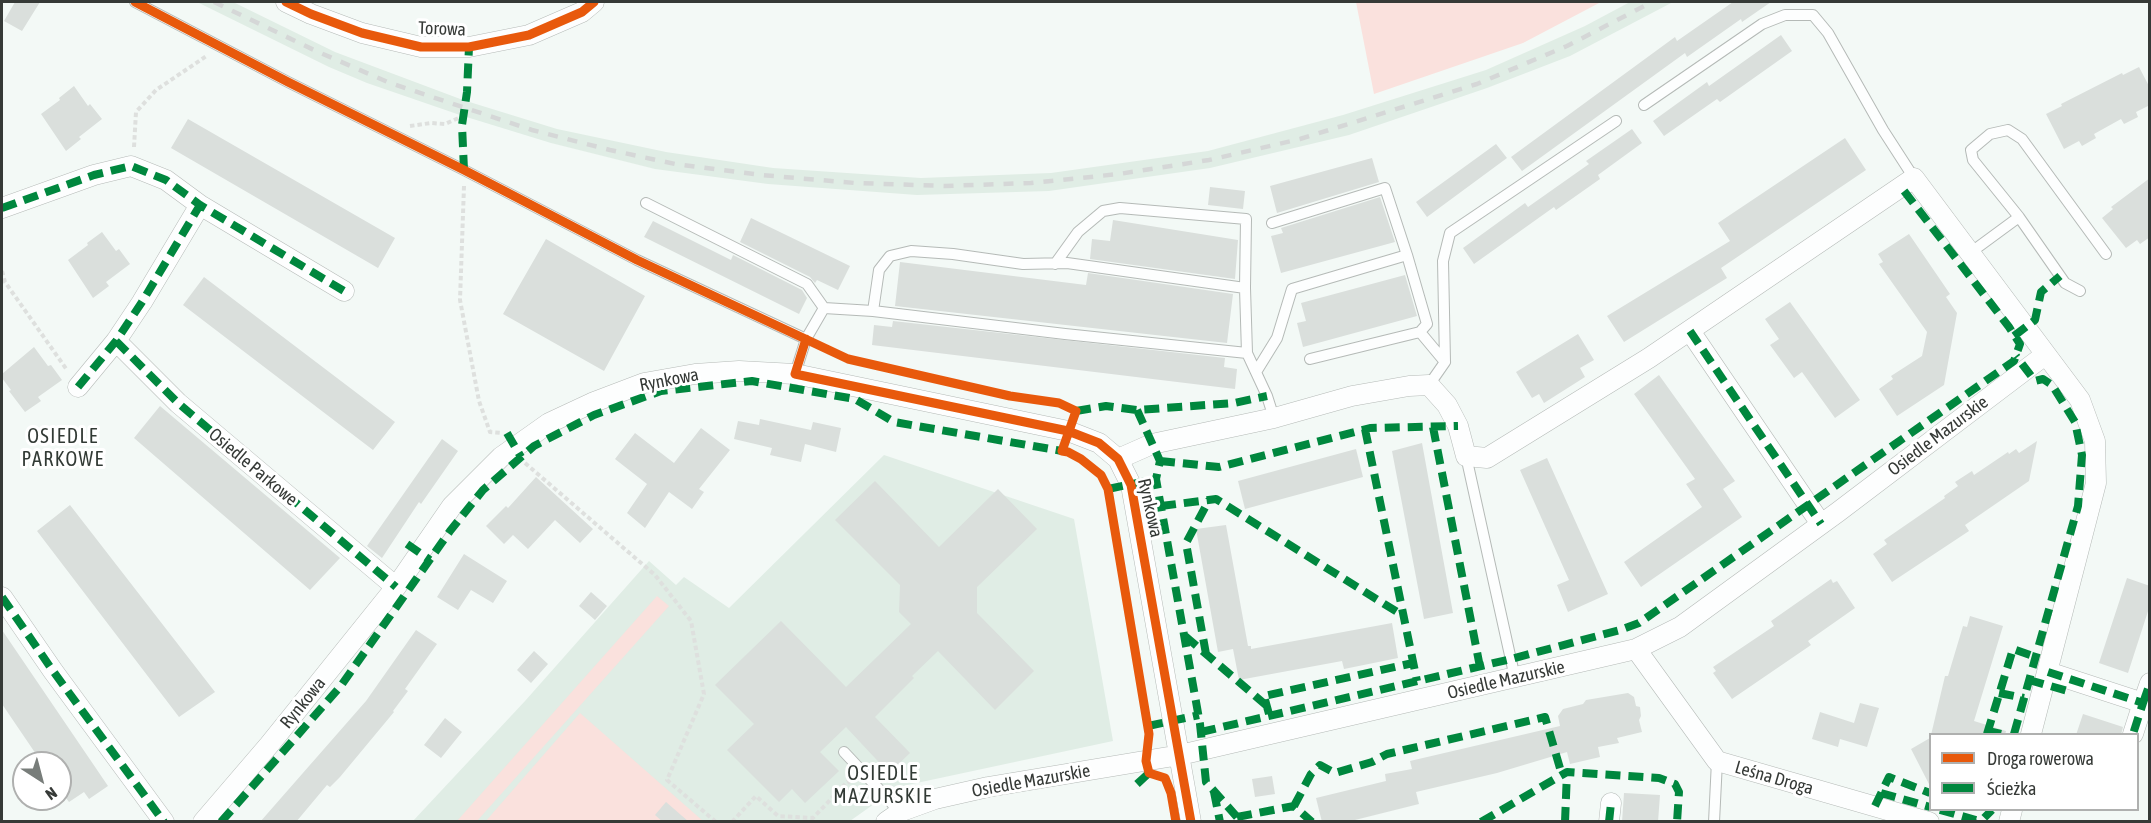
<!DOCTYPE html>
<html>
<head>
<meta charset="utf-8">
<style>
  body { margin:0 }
  #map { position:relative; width:2151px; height:823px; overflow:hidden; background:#f3f9f6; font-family:"Asap Condensed",sans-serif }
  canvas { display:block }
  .frame { position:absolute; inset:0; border:3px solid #363a37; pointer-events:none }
  .legend { position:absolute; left:1929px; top:733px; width:210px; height:78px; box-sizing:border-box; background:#fff; border:2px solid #afb0af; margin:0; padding:8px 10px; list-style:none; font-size:18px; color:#363a37 }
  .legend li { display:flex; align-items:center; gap:12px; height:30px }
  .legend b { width:30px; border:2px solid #afb0af }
  .north { position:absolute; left:12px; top:751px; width:60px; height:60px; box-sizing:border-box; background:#fff; border:2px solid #afb0af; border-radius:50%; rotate:144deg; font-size:16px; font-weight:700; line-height:24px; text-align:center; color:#363a37 }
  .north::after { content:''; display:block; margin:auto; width:21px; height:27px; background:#787d7a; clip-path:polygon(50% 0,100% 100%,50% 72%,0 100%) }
</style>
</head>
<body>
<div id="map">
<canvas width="2151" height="823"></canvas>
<div class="frame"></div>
<ul class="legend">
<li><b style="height:8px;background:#e8590c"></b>Droga rowerowa</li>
<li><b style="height:8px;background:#00873e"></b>Ścieżka</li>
</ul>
<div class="north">N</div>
</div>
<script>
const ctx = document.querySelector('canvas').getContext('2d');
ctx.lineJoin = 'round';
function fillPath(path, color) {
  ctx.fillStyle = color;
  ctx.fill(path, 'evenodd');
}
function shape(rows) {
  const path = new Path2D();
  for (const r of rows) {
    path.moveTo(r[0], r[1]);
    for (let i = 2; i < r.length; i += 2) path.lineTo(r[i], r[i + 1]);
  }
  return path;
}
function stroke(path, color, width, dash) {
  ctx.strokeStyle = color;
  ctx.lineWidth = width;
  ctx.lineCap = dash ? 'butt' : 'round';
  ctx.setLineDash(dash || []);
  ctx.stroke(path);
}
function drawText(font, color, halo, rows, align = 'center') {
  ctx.font = font + ' "Asap Condensed",sans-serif';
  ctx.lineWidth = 6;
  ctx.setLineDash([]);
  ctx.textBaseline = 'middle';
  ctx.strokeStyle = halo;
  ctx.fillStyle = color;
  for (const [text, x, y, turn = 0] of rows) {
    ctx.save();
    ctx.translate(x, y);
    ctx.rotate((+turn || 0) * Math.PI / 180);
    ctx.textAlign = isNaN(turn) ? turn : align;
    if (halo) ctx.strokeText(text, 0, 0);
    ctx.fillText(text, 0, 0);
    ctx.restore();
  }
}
fillPath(shape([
  [197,2,233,2,335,52,463,100,557,129,666,152,773,168,921,178,1051,173,1208,151,1343,115,1486,70,1585,26,1630,2,1673,2,1570,56,1487,88,1349,135,1210,168,1049,191,917,195,768,184,655,169,551,143,460,115,367,83,329,67],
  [884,455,1074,519,1113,741,898,787,850,821,412,822,525,701,649,561,676,585,684,577,729,608]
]), '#e0ede5');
fillPath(shape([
  [1356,2,1601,2,1523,43,1374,94],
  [657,596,669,606,477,821,457,821],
  [580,713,703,821,485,822]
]), '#fae1dd');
fillPath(shape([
  [15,2,40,2,22,31,4,21],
  [1733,2,1771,2,1742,22,1741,19,1687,57,1685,53,1522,171,1511,157,1675,37,1677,41],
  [1781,35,1792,51,1720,102,1717,99,1664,136,1653,121,1707,82,1709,86],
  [2139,67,2150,88,2150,105,2136,112,2138,117,2124,124,2121,119,2094,134,2096,138,2082,146,2079,141,2064,149,2046,114,2062,106,2061,104,2122,73,2123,75],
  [74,86,88,106,90,104,102,119,79,137,81,139,66,151,41,114,60,100,59,98],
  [188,119,395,238,378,268,171,148],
  [1632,129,1642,143,1598,175,1600,179,1556,210,1554,207,1474,264,1463,248,1525,203,1528,207,1589,164,1586,161],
  [1845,138,1866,170,1721,268,1727,278,1624,342,1607,316,1730,241,1718,223],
  [1496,144,1507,158,1427,217,1416,202],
  [1372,158,1379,182,1277,213,1270,186],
  [2150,178,2150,237,2140,244,2137,240,2126,248,2102,218,2113,209,2111,207],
  [1210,187,1245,191,1243,209,1208,205],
  [1380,197,1395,242,1281,273,1271,236,1283,233,1281,228],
  [751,218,850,266,838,290,817,280,815,283,810,277,740,242],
  [1113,220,1238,240,1235,279,1090,259,1092,239,1110,241],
  [653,221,731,260,733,255,802,290,807,298,799,314,644,237],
  [102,232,116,251,119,249,130,264,106,282,109,286,93,298,68,260,88,245,87,243],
  [1909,234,1950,294,1946,297,1957,313,1944,385,1897,416,1879,389,1893,379,1891,376,1922,356,1927,332,1879,264,1883,262,1878,254],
  [546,239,645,296,604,371,503,314],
  [900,262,1086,285,1088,273,1233,294,1227,343,895,306],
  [1405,275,1417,316,1303,347,1297,323,1306,321,1301,303],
  [204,277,395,422,373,450,183,305],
  [1790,302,1860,400,1835,418,1802,372,1794,378,1770,345,1779,339,1765,319],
  [893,321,1225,358,1224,367,1237,369,1235,389,872,345,874,325,892,327],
  [1578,334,1594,360,1580,368,1585,377,1544,403,1539,394,1532,398,1516,372],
  [34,347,48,366,51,365,62,380,38,397,41,401,25,412,9,391,11,390,2,378,2,374],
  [1659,375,1735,481,1723,489,1742,517,1641,587,1624,562,1702,507,1686,484,1695,479,1634,394],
  [160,406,340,558,310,590,134,438],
  [760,419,811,430,813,422,841,428,836,452,805,444,801,462,770,455,772,448,734,439,738,421,759,425],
  [701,428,730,450,699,489,704,492,692,509,669,492,645,528,627,513,647,484,615,459,635,433,674,463],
  [442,439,458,451,421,504,419,502,382,558,367,546],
  [2037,441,2029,481,1965,525,1969,531,1892,582,1873,554,1887,544,1884,540,1945,498,1944,496,1958,486,1955,482,1972,471,1974,475,2008,452,2009,454,2016,449,2019,453],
  [1422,443,1453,613,1424,619,1392,451],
  [1356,449,1363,477,1245,509,1238,481],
  [1547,458,1608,594,1568,612,1557,585,1569,580,1520,470],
  [536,477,593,529,580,543,555,520,528,549,513,535,504,544,486,526,506,506,508,508],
  [875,481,939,547,998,489,1037,529,977,587,977,613,1034,671,995,710,938,651,912,676,914,678,875,717,910,753,889,773,846,727,820,752,839,771,805,803,792,789,779,802,727,750,754,724,715,685,781,621,846,687,911,624,899,612,900,585,835,520],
  [70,505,215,692,179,717,37,531],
  [1226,525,1248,646,1251,646,1251,649,1392,623,1398,658,1344,669,1342,661,1239,680,1233,649,1218,652,1196,529],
  [464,554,507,581,493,603,471,590,458,610,437,597],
  [2127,578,2150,586,2150,605,2128,673,2099,663],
  [1831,579,1833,583,1837,581,1855,608,1808,641,1811,645,1732,699,1713,673,1716,671,1713,667,1774,626,1771,621],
  [591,592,607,606,595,620,579,606],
  [1970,616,2003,626,1974,721,2006,731,2005,735,1931,735,1945,676,1948,676,1963,626,1967,627],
  [2,630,108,786,89,799,84,792,69,802,60,790,60,763,42,763,2,704],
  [416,630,437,644,405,689,408,691,393,711,394,712,340,777,330,787,327,785,296,822,260,822,366,701],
  [534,651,548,664,531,683,517,670],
  [1628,693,1634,697,1636,706,1640,707,1641,716,1639,720,1642,732,1617,738,1619,743,1598,747,1600,757,1570,764,1567,752,1497,773,1416,792,1419,804,1347,822,1322,822,1316,798,1386,781,1385,774,1412,769,1410,761,1560,726,1558,716,1563,709,1583,704,1586,700],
  [1860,703,1879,708,1867,747,1840,739,1838,747,1812,739,1820,712,1854,723],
  [2083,714,2123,727,2121,735,2076,735],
  [445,718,462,732,441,758,424,745],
  [1930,738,1930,786,1911,749],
  [1272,776,1275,794,1255,797,1252,779],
  [1624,793,1660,795,1658,822,1622,822],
  [666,802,689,822,663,822,655,815]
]), '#dadfdc');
const lane = shape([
  [135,2,288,82,464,170,637,260,806,339],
  [1644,105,1762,24,1785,15,1813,15,1828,33,1883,130,1914,178],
  [646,203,807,284,824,308,806,339,795,374],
  [1970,253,2019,217],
  [1055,264,1078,232,1103,211,1120,208,1246,219,1245,288],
  [2080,291,2065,283,2019,217,1973,160,1971,150,1990,134,2008,130,2022,139,2106,254],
  [824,308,873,311,1065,334,1247,353,1245,288,1067,263,1023,264,953,254,911,251,890,256,879,270,873,311],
  [1420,332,1445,362,1429,385],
  [1247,353,1267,396,1274,418],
  [1310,359,1420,332,1427,324,1407,255],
  [1445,362,1443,261,1450,233,1616,121],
  [1256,372,1277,338,1292,289,1407,255,1385,188,1272,223],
  [1466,456,1515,678],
  [844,752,890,801,899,813],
  [1714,822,1717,761]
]);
const street = shape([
  [286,2,311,14,362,33,421,47,469,47,529,35,582,12,594,2],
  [2,208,94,175,131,166,166,180,200,205,344,291],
  [1690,331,1821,524],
  [116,341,178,403,396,587],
  [78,387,116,341,142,302,200,205],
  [1118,459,1152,444,1274,418,1352,396,1409,386,1429,385,1447,405,1458,426,1466,456,1487,458,1649,358,1914,178,2080,400,2095,441,2096,483,2031,734],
  [2,597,53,671,164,822],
  [1636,649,1717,761,1929,822],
  [2048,672,2143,703,2133,734],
  [2143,703,2150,683],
  [203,822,269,745,396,587,452,506,501,457,549,423,594,402,644,383,695,374,739,371,795,374,1068,431,1099,443,1118,459,1131,485,1191,822],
  [886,822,902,811,935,799,988,787,1180,755,1636,649,1680,627,1838,512,2045,355],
  [1609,822,1611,803],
  [2009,822,2012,810]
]);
stroke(lane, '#b5bab7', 12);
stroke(street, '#b5bab7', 21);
stroke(shape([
  [410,126,431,123,445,124,463,116],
  [134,147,136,112,156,90,208,55],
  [464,186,460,300,479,401,490,432,502,433],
  [2,271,5,282,67,370],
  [525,463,655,575,691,621,704,694,667,780,716,822],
  [732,822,756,796,778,816,813,818,848,781,851,784]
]), '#dee0de', 4, [4.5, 3]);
stroke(lane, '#fdfefe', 10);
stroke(street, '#fdfefe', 20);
stroke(shape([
  [214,2,316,51,390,83,532,130,610,150,675,164,761,175,855,183,945,186,1031,183,1119,174,1209,160,1300,139,1477,84,1567,46,1652,2]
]), '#d5d7d7', 4.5, [10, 10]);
stroke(shape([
  [464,170,462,125,467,92,469,47],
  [2,208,94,175,131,166,166,180,200,205,344,291],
  [1690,331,1821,524],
  [2014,336,2035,320,2041,292,2060,276],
  [116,341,178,403,396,587],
  [78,387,116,341,142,302,200,205],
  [1137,410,1160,461,1156,479,1200,724,1206,782,1237,817,1237,822],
  [1076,411,1106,406,1137,410,1234,403,1267,396],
  [1433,427,1480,667],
  [1365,429,1417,681],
  [507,433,521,457],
  [1160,461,1219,467,1370,428,1458,426],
  [1108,489,1156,479],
  [1161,506,1216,499,1402,615],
  [407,544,430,560],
  [2,597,53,671,164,822],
  [1185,636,1267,706],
  [1206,654,1186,543,1209,500],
  [2048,672,2143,703,2133,734],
  [2029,680,2068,691],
  [1999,693,2024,698],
  [2143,703,2150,683],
  [1269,714,1264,696,1413,663],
  [1148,726,1199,715],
  [1988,731,2001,734],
  [1201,732,1511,659,1620,630,1639,623,2014,361,2020,344,2009,327,1901,187],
  [1987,734,2013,649,2036,657],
  [2014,734,2078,506,2082,455,2075,422,2052,385,2043,379,2035,381,2016,356],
  [1137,784,1149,773],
  [1214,792,1220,822],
  [1881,793,1930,807],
  [1294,806,1311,774,1320,765,1335,773,1372,762,1387,754,1545,717,1562,775],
  [1875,806,1889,777,1930,793],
  [1940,810,1976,820,1984,818,1992,810],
  [1237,817,1294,806,1312,822],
  [221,822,340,687,450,531,483,490,534,446,594,415,661,391,752,381,855,399,894,422,1062,451],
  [1481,822,1567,772,1659,778,1675,784,1679,792,1677,822],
  [1565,822,1567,772],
  [1609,822,1611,803]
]), '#00873e', 8, [15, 8]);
stroke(shape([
  [135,2,288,82,464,170,637,260,848,359,1010,396,1059,403,1076,411,1062,451,1068,452,1081,459,1101,475,1108,489,1149,734,1146,761,1149,773,1165,778,1171,793,1176,822],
  [286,2,311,14,362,33,421,47,469,47,529,35,582,12,594,2],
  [806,339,795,374,1068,431,1099,443,1118,459,1131,485,1191,822]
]), '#e8590c', 9);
drawText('18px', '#363a37', '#fff', [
  ["Torowa",442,29,2],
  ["Rynkowa",669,380,-11],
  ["Osiedle Mazurskie",1938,436,-37],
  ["Osiedle Parkowe",253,467,40],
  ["Rynkowa",1150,508,77],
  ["Osiedle Mazurskie",1506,680,-13],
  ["Rynkowa",303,703,-51],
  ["Leśna Droga",1774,778,16],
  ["Osiedle Mazurskie",1031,781,-10]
]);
ctx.letterSpacing = '1.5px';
drawText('20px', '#323a35', '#fff', [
  ["OSIEDLE",63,437],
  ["PARKOWE",63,460],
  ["OSIEDLE",883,774],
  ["MAZURSKIE",883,797]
]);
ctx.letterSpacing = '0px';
</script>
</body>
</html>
